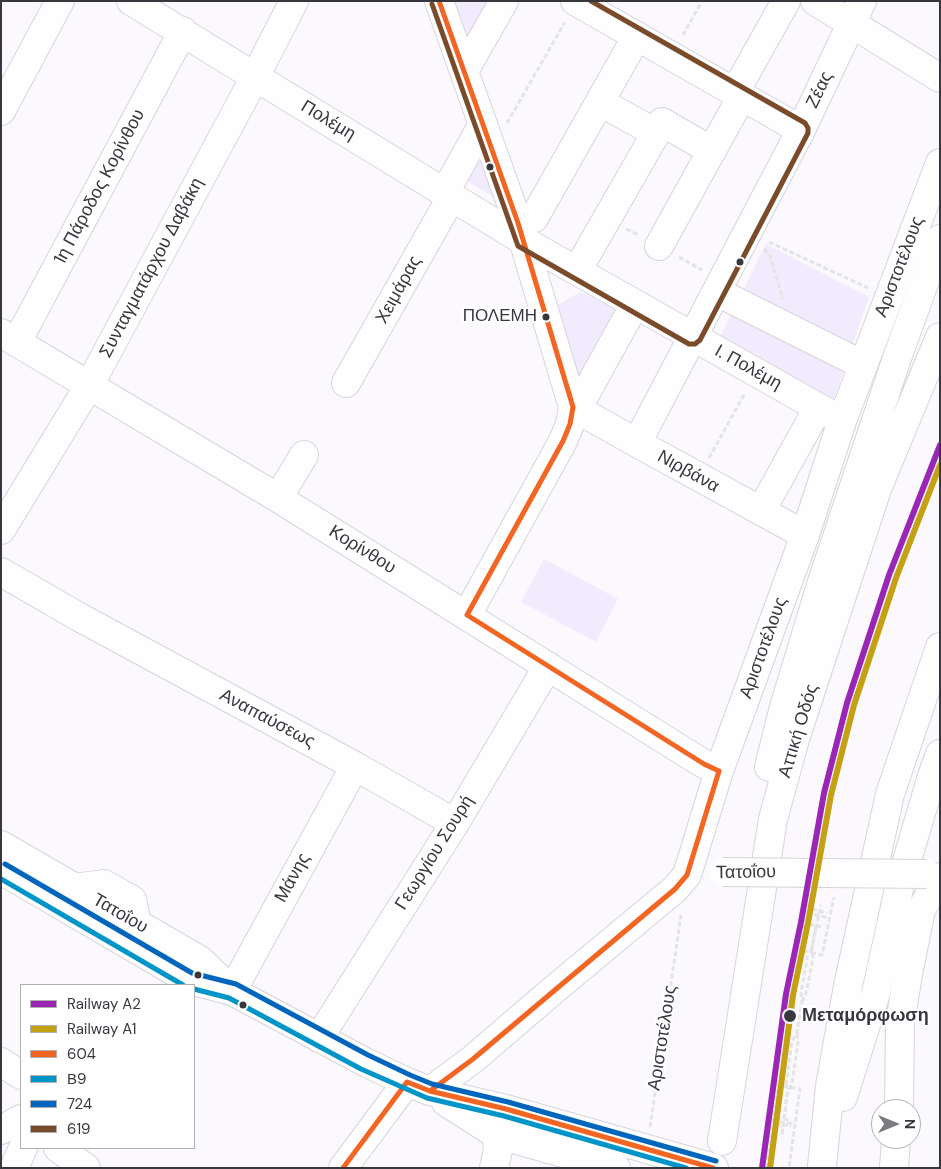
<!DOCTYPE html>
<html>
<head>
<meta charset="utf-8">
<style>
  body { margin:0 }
  #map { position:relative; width:941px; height:1169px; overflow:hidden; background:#fbf9fe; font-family:"DM Sans",sans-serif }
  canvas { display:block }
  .frame { position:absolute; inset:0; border:2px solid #39373e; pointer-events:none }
  .legend { position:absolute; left:20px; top:984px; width:175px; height:165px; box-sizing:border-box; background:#fff; border:1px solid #b0afb2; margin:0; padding:6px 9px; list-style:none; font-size:15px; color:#39373e }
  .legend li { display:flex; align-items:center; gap:10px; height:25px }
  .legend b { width:25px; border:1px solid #b0afb2 }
  .north { position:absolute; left:871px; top:1099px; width:50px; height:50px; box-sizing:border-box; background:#fff; border:1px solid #b0afb2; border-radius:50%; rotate:90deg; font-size:14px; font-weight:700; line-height:20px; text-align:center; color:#39373e }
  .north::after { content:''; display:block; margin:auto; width:18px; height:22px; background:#7d7b81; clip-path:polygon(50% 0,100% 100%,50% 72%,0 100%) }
</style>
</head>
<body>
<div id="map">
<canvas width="941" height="1169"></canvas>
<div class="frame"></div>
<ul class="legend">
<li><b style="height:6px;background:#9b26b6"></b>Railway A2</li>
<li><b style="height:6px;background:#c4a013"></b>Railway A1</li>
<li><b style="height:6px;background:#f26522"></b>604</li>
<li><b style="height:6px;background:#0095c8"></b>Β9</li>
<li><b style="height:6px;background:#0065bd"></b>724</li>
<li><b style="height:6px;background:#7a4b2a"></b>619</li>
</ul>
<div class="north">N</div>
</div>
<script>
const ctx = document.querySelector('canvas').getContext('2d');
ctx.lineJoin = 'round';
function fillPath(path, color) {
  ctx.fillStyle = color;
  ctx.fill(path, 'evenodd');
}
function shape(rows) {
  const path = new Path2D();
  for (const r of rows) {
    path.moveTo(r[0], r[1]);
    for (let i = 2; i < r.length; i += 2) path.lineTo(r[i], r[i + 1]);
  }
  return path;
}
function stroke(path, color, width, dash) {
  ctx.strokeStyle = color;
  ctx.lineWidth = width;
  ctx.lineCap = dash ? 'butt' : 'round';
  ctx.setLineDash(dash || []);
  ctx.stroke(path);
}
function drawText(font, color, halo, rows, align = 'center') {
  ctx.font = font + ' "DM Sans",sans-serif';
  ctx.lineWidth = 4.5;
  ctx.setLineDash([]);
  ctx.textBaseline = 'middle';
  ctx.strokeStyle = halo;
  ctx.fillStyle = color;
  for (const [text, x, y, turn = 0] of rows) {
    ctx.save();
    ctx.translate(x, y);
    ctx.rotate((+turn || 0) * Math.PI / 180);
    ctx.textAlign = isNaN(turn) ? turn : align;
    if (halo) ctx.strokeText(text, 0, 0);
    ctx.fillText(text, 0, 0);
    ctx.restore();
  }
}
fillPath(shape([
  [453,1,496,1,469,46],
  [477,148,494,197,460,177],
  [766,244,869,297,834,399,720,337],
  [580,292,624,313,582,387,558,305],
  [544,559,618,599,596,642,521,602]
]), '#f1ebfd');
const minor = shape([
  [131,1,524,241,842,421],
  [439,1,518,223,573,407,570,424,563,441,467,615],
  [575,1,801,130],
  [815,1,940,78],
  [464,71,504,1],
  [735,92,786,1],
  [1,111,60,1],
  [656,133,662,122,712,151],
  [445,192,483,124],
  [518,223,534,218,637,36],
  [659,246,742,96],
  [577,271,656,133,600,102],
  [717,292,863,365],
  [1,333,278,498,704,764,719,771],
  [17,342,183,31],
  [346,383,452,196],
  [573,407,637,443,805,535],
  [577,409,635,304],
  [637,443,801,130,862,1],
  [278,498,304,455],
  [761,511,818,408],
  [1,530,90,384,255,77,294,1],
  [1,572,79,617,355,766,455,823],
  [74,888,104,884,132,900,137,924],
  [232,991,355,766],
  [319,1038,455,823,548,666],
  [1,1062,21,1075],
  [430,1091,473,1059,557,987,675,889,687,875,719,771,805,535,842,421,940,163],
  [899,1109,900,1022,909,969,921,910,940,877],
  [1,1130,21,1119],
  [58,1148,86,1168],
  [14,1168,23,1148],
  [343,1168,407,1082],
  [494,1168,498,1150,496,1134],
  [894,1168,896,1139]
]);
const major = shape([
  [1,845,200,960,231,990],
  [1,870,189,980,232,991,365,1062,407,1082,430,1091,506,1109,714,1168],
  [446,1102,496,1134,616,1168]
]);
const highway = shape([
  [769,767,784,707,821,585,897,358,940,239],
  [843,1097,876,993,900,884,932,776,940,754],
  [722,1141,773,819,795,739,877,489,940,337],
  [822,1166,830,1086,848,986,890,794,940,647]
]);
stroke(minor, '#d6d4da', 30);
stroke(major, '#d6d4da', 30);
stroke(highway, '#d6d4da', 30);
stroke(shape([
  [683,35,702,1],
  [507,123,565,22],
  [626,229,639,235],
  [769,242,868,288],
  [764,249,770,256,783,299],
  [679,257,702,270],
  [709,458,745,393],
  [811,895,800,950,822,955,834,897],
  [812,909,827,913],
  [807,913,829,918],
  [809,924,823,927],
  [811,953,816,925],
  [802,1002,806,993,813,958],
  [792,1083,798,1042,797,1033],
  [786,1085,792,1041,797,1032,802,1002,801,993,808,953],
  [776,1118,791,1120],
  [784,1119,788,1087],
  [772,1121,795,1124],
  [775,1124,791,1126],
  [650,1127,681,915],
  [782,1134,783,1125],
  [766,1168,777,1085,800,1089,789,1168]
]), '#e4e4e5', 3, [5, 2.5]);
stroke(minor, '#fefeff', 28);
stroke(major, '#fefeff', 28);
stroke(highway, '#fefeff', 28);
const minorBridge = shape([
  [723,872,927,874]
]);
stroke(minorBridge, '#d6d4da', 30, []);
stroke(shape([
  [813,958,812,947,821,905],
  [782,1134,787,1095,792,1083]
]), '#e4e4e5', 3, [5, 2.5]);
stroke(minorBridge, '#fefeff', 28);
stroke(shape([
  [430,1091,473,1059,675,889,687,875,719,771,704,764,467,615,563,441,570,424,573,407,518,223,439,1],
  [343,1168,407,1082,430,1091,506,1109,713,1168]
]), '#f26522', 5);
stroke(shape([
  [1,879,183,985],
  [194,989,229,998,361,1069,427,1098,504,1116,686,1168]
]), '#0095c8', 5);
stroke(shape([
  [5,864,192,973,236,984,368,1055,410,1075,432,1084,508,1102,716,1161]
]), '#0065bd', 5);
stroke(shape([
  [432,4,518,246,689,344,695,344,700,340,808,133,808,128,805,123,591,1]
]), '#7a4b2a', 5);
stroke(shape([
  [762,1168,786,994,801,922,824,793,847,703,889,575,940,445]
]), '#9b26b6', 6);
stroke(shape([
  [770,1168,793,995,808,923,831,795,854,705,896,578,940,465]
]), '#c4a013', 6);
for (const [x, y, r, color] of [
  [490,167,4.5,"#39373e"],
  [740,262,4.5,"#39373e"],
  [546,317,4.5,"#39373e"],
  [198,975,4.5,"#39373e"],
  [243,1005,4.5,"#39373e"],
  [790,1016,7,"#39373e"]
]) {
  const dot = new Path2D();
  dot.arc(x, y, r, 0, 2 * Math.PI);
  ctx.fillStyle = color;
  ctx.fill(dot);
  stroke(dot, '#fff', 2);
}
drawText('17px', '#39373e', '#fff', [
  ["ΠΟΛΕΜΗ",537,317]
], 'right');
drawText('18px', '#39373e', '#fff', [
  ["Ζέας",820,90,-64],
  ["Πολέμη",328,121,31],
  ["1η Πάροδος Κορίνθου",100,187,-62],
  ["Αριστοτέλους",900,267,-69],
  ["Συνταγματάρχου Δαβάκη",152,268,-62],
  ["Χειμάρας",399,290,-61],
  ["Ι. Πολέμη",748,368,29],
  ["Νιρβάνα",688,472,29],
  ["Κορίνθου",362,550,32],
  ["Αριστοτέλους",764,648,-70],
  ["Αναπαύσεως",267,719,28],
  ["Αττική Οδός",799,731,-73],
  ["Γεωργίου Σουρή",435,853,-58],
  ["Τατοΐου",746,873,-1],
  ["Μάνης",293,878,-61],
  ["Τατοΐου",120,914,30],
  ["Αριστοτέλους",663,1038,-81]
]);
drawText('bold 18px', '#39373e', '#fff', [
  ["Μεταμόρφωση",802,1016]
], 'left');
</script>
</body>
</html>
